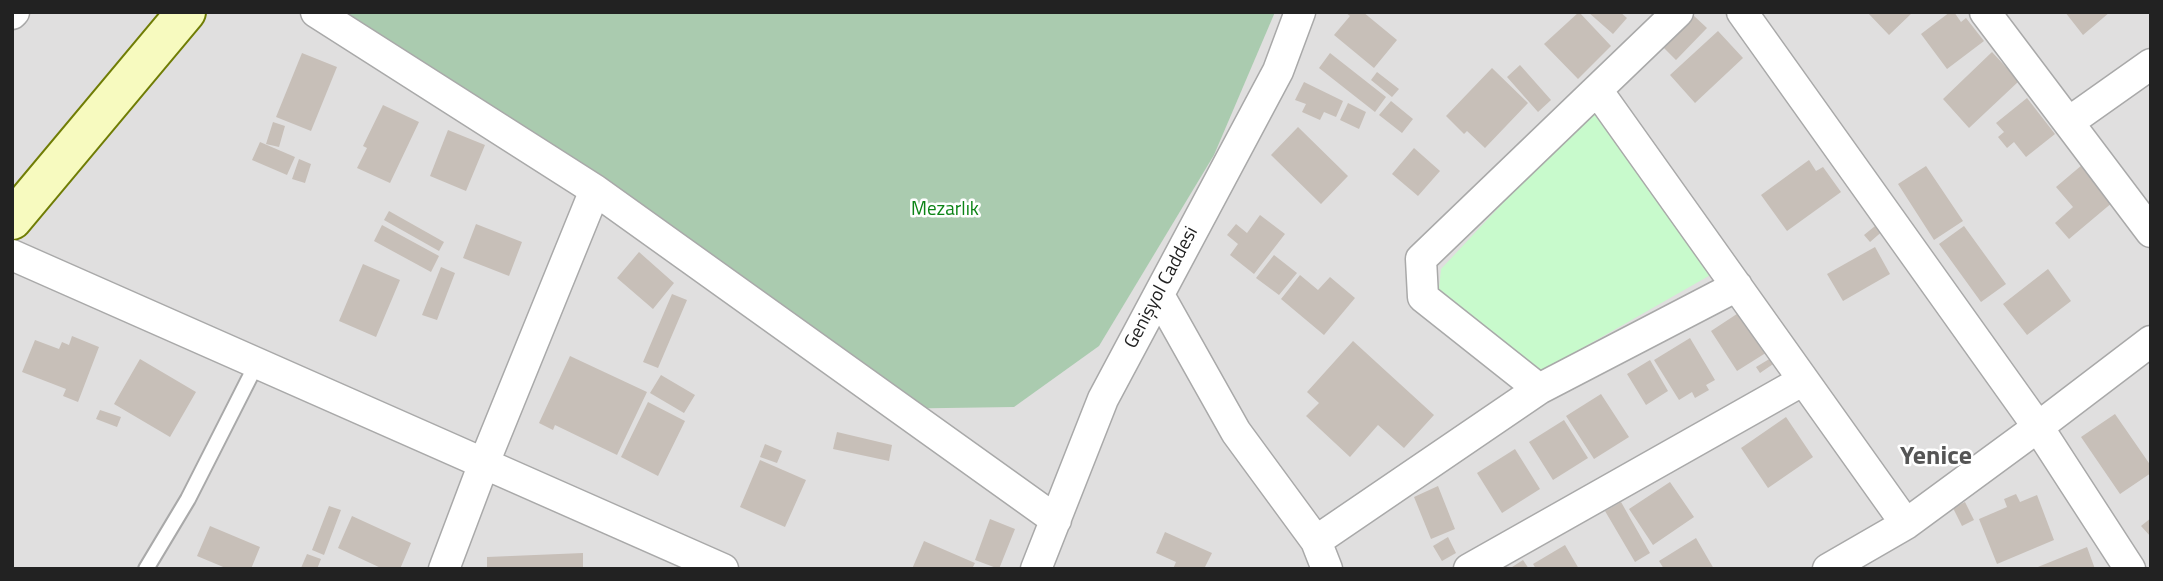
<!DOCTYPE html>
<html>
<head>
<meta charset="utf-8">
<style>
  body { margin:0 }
  #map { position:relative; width:2163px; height:581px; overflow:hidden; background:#f2efe9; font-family:"Titillium Web",sans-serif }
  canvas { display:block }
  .frame { position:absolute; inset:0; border:14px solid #222; pointer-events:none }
</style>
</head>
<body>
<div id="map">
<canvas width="2163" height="581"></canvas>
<div class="frame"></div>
</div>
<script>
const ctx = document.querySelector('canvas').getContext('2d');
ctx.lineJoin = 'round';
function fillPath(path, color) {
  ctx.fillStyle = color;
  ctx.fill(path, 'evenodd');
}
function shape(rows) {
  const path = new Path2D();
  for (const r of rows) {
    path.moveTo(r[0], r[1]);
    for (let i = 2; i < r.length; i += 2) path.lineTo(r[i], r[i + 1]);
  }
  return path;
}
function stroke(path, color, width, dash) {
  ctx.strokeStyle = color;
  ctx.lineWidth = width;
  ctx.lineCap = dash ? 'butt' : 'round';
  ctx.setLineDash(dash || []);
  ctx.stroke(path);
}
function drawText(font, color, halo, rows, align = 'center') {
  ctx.font = font + ' "Titillium Web",sans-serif';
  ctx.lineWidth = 5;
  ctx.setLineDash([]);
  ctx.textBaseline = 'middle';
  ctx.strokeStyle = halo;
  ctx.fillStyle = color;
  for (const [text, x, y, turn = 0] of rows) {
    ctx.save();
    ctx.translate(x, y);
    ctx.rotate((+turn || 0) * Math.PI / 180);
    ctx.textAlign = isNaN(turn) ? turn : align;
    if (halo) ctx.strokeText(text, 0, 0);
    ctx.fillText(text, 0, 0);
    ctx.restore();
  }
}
fillPath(shape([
  [12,12,2151,12,2151,569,12,569]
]), '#e0dfdf');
fillPath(shape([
  [345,12,1275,12,1214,155,1099,346,1014,407,878,409]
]), '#aacbaf');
fillPath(shape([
  [1592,108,1714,273,1542,371,1439,289,1441,269]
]), '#c8facc');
fillPath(shape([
  [1345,12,1363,12,1397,40,1374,68,1334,35,1350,16],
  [1579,12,1611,46,1578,79,1544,44],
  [1588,12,1620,12,1627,18,1613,34],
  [1867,12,1913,12,1889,35],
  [1950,12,1954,12,1961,22,1966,18,1984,41,1947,69,1921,34],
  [2065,12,2110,12,2083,35],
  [1693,15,1707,28,1676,60,1663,47],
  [1718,31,1743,58,1695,103,1670,75],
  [1992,52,2019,81,1969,128,1943,99],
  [302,53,337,67,311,131,276,117],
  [1330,53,1386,97,1375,112,1319,68],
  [1520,65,1551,100,1538,112,1507,77],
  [1492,68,1528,103,1485,148,1467,131,1464,134,1446,116],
  [1377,72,1399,89,1392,97,1371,80],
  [1304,82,1343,101,1336,117,1324,112,1320,120,1302,112,1306,104,1295,100],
  [2027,98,2055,134,2026,157,2014,142,2007,148,1998,137,2004,132,1996,123],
  [1391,101,1413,119,1402,133,1379,115],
  [1348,103,1366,112,1359,129,1340,120],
  [383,105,419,122,390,183,357,168,367,148,363,146],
  [273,122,285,126,279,147,266,144],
  [1298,127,1348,176,1321,204,1271,155],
  [448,130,485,145,466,191,430,176],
  [260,142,295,157,287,175,252,160],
  [1414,148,1440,171,1418,196,1392,174],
  [299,159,311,164,305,183,292,179],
  [1809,160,1816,171,1823,167,1841,192,1787,231,1761,195],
  [2082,165,2113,202,2069,239,2055,223,2073,207,2056,187],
  [1926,166,1963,221,1934,240,1898,184],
  [389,211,444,242,439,251,384,220],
  [1260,215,1285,234,1254,274,1230,255,1238,244,1227,235,1236,224,1247,233],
  [1880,222,1885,229,1870,242,1864,235],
  [476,224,522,242,509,276,463,258],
  [382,225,439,256,431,272,374,241],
  [1964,226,2006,284,1981,302,1939,244],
  [1875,247,1890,274,1843,301,1827,274],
  [639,252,674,283,653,309,617,278],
  [1274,255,1297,273,1279,295,1256,278],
  [363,264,400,280,376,337,339,321],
  [441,267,455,273,437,320,422,315],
  [2048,269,2071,301,2027,335,2003,304],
  [1300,275,1318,290,1330,277,1355,298,1324,335,1281,299],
  [672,294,687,300,658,368,643,362],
  [1746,308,1772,349,1737,371,1711,331],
  [72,336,99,347,78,402,63,396,66,389,22,372,35,340,59,349,62,342,69,345],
  [1690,338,1715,380,1706,385,1709,390,1695,398,1692,392,1679,400,1654,360],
  [1353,341,1434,415,1404,448,1378,425,1350,457,1306,416,1319,403,1307,392],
  [1776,355,1779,360,1760,373,1756,367],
  [570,356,647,392,617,455,555,425,553,430,539,423],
  [140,359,196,392,170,437,114,404],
  [1650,360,1668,391,1646,405,1627,374],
  [661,375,695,395,684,413,650,393],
  [1601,394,1629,437,1594,459,1566,416],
  [648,402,685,421,658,476,621,457],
  [100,410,121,417,117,427,96,419],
  [2115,414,2151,466,2151,473,2120,494,2081,437],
  [1786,417,1813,457,1768,488,1741,448],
  [1564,420,1588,458,1553,480,1529,442],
  [837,432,892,445,889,461,833,449],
  [765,444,782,451,777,463,760,457],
  [1515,449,1540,489,1502,513,1477,473],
  [760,460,806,480,785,527,740,507],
  [1670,482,1694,517,1653,545,1629,509],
  [1438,486,1455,529,1431,539,1414,497],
  [2016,494,2020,502,2037,495,2054,540,1997,564,1979,519,2007,507,2004,499],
  [1621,502,1650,553,1635,562,1605,511],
  [1965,502,1974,520,1962,526,1953,508],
  [329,506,341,510,324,555,312,550],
  [352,516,411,543,400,569,383,569,338,548],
  [2151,518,2151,537,2141,526],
  [990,519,1015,529,999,569,975,560],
  [210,526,260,547,251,569,228,569,197,556],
  [1165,532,1212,553,1204,569,1173,569,1176,562,1156,553],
  [1448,537,1456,553,1442,561,1433,546],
  [1696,538,1714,569,1664,569,1659,561],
  [924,541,975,563,972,569,912,569],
  [1565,545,1579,569,1536,569,1533,564],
  [2087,547,2095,569,2033,569],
  [583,553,583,569,487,569,487,557],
  [307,554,321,559,317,569,301,568],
  [1523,560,1529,569,1509,569]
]), '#c7bfb8');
const lane = shape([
  [146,569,188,499,257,363]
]);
const street = shape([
  [316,12,595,190,1056,520],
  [1742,12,2038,427,2130,569],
  [1985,12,2151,232],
  [12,14,14,12],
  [1597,90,1906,524],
  [2069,122,2151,64],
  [12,255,723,569],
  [1159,295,1236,432,1316,541,1327,569],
  [1539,389,1423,297,1421,259,1678,12],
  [1316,541,1539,389,1737,286],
  [444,569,484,463,595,190],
  [1036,569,1103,399,1278,71,1300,12],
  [1469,569,1802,381],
  [1828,569,1906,524,2038,427,2151,341]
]);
const secondary = shape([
  [12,220,186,12]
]);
stroke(lane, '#a9a9a9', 18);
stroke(street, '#a9a9a9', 33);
stroke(secondary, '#707d05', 42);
stroke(lane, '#fff', 14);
stroke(street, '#fff', 30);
stroke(secondary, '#f7fabf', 38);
drawText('19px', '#0c8416', '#fff', [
  ["Mezarlık",945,210]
]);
drawText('19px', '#222', '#fff', [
  ["Genişyol Caddesi",1162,288,-62]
]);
drawText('bold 26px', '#555', '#fff', [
  ["Yenice",1936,458]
]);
</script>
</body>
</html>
